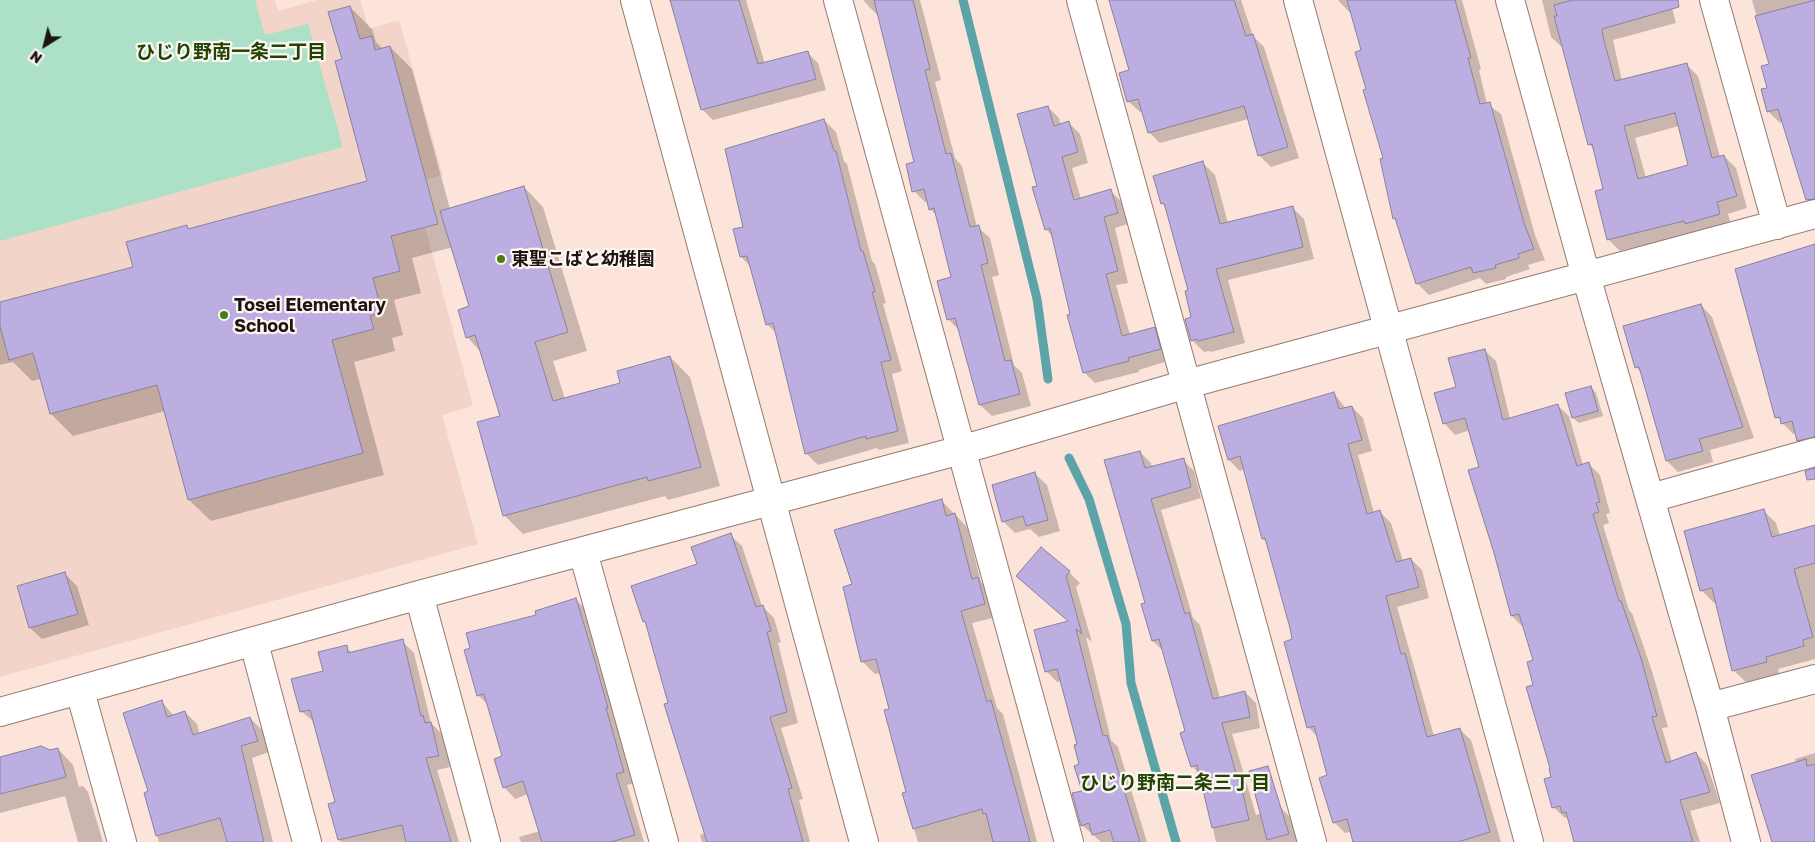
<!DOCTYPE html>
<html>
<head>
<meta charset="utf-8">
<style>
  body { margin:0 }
  #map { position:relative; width:1815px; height:842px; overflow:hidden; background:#fde4db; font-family:"Golos Text",sans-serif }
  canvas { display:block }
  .north { position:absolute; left:20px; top:20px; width:50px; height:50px; -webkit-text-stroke:4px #fdf6f4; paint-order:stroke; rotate:216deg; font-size:14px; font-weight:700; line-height:20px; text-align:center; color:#1e1410 }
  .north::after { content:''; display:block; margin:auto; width:18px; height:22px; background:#1e1410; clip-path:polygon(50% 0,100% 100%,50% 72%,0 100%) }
</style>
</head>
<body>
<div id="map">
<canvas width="1815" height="842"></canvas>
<div class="north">N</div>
</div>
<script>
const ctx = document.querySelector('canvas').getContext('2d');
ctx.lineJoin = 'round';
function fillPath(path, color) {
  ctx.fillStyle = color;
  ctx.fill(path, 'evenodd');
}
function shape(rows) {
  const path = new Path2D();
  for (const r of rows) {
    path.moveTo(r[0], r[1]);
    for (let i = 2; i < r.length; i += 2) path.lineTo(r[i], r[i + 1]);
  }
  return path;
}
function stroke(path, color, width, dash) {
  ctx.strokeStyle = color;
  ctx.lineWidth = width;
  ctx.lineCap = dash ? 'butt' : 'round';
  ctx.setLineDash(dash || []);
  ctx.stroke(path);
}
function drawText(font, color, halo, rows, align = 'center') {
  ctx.font = font + ' "Golos Text","Noto Sans JP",sans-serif';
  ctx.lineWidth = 4.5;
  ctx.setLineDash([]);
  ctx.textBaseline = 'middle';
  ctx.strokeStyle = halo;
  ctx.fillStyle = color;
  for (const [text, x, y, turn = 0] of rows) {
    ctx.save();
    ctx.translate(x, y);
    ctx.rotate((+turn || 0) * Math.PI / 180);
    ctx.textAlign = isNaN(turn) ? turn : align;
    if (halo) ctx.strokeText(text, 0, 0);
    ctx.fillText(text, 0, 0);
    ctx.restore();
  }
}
fillPath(shape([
  [0,0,275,0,278,11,317,0,360,0,369,29,399,20,443,175,420,181,425,226,473,406,442,415,478,544,0,677]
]), '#f2d4c9');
fillPath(shape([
  [0,0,255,0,265,35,308,24,343,147,0,241]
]), '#ace1c8');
fillPath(shape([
  [681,0,746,0,765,64,807,52,818,63,826,90,713,120,702,109],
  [863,0,920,0,941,80,935,82,955,158,962,166,977,227,990,238,999,275,992,277,1014,365,1022,373,1031,406,992,416,980,405,959,330,948,319,952,278,937,216,930,209,928,202,925,202,914,191,916,163,879,17],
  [1110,0,1241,0,1253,36,1264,47,1299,158,1271,167,1259,155,1248,119,1160,143,1149,132,1143,111,1140,112,1128,101,1131,71],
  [1338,0,1462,0,1481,69,1479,70,1487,104,1501,114,1535,235,1545,260,1528,265,1530,269,1506,277,1506,279,1486,284,1480,278,1429,295,1417,283,1395,218,1385,159,1368,90,1363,51,1352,12,1350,13],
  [1542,0,1670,0,1676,23,1613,40,1622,81,1686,64,1698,76,1720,157,1724,156,1736,168,1747,208,1728,214,1731,225,1620,251,1609,240,1597,192,1605,190,1595,150,1590,145,1564,49,1551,37],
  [1679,126,1689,166,1646,178,1635,138],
  [1752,0,1815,0,1815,198,1783,122,1780,123,1768,111,1770,65],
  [350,7,372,29,376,42,383,49,390,47,412,69,450,209,524,187,543,207,587,351,553,361,565,399,622,384,670,357,690,377,720,486,668,500,665,496,523,534,504,515,501,416,481,352,467,337,471,307,453,247,412,258,421,293,394,300,403,335,392,338,395,351,354,362,384,475,211,521,189,500,165,411,73,436,51,414,41,379,32,381,13,362,0,365,0,304,134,268,186,227,190,230,369,182,344,60],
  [1048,107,1059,118,1061,125,1069,123,1080,134,1088,163,1072,168,1081,199,1110,191,1122,202,1128,224,1115,228,1128,283,1116,285,1130,335,1154,328,1165,340,1171,360,1139,370,1139,372,1095,383,1084,372,1053,237,1046,229,1039,187],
  [824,120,836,132,844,161,847,164,872,261,875,264,886,303,883,304,902,371,892,374,909,443,879,450,877,448,818,465,806,453,777,334,767,324,752,268,741,257,744,228],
  [1203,163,1215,175,1228,223,1292,207,1304,219,1314,259,1228,280,1245,343,1211,352,1209,351,1204,352,1192,340,1193,318,1189,291,1166,208,1162,203],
  [1815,246,1815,447,1808,449,1797,438,1796,433,1793,434,1777,417],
  [1701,305,1712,317,1754,438,1710,450,1713,462,1678,472,1667,461,1642,373,1636,367],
  [1484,350,1496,361,1510,419,1557,405,1569,416,1583,465,1589,464,1600,475,1610,513,1606,514,1609,523,1603,525,1629,610,1632,613,1652,671,1668,727,1662,728,1672,762,1696,753,1707,765,1720,803,1690,811,1700,842,1576,842,1568,817,1565,818,1553,807,1552,769,1535,686,1534,661,1523,627,1512,616,1496,553,1480,468,1470,430,1455,435,1444,423,1458,388],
  [1591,387,1596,393,1603,416,1579,423,1573,418],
  [1334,393,1346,409,1352,407,1363,418,1372,451,1358,455,1374,513,1380,512,1391,523,1403,561,1411,559,1422,570,1429,598,1397,607,1434,736,1459,729,1471,740,1501,842,1354,842,1351,832,1345,833,1334,822,1328,776,1318,737,1308,727,1293,640,1268,543,1263,539,1245,469,1240,471,1229,460],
  [1140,452,1151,463,1152,468,1183,460,1194,471,1201,498,1161,510,1193,618,1200,625,1220,698,1245,692,1256,703,1260,728,1232,734,1256,815,1280,807,1291,818,1299,842,1216,842,1201,776,1192,766,1186,732,1164,652,1153,641,1146,604],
  [1035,474,1047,485,1060,531,1039,537,1030,529,1015,533,1003,521],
  [942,501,967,527,981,582,990,591,997,617,972,623,997,708,1003,714,1037,842,918,842,904,794,908,792,881,673,875,674,863,662,854,585],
  [1764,511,1776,523,1780,536,1815,526,1815,659,1778,669,1779,674,1746,682,1733,670,1717,602,1714,603,1701,590],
  [730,535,742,546,762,606,774,618,781,642,778,643,798,723,781,728,803,799,799,800,810,842,702,842,700,835,705,833,670,704,647,624,644,621],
  [1069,572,1080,583,1076,587,1092,642,1086,637,1111,740,1118,747,1147,842,1101,842,1082,825,1083,791,1078,745,1062,681,1057,682,1046,671,1069,622,1029,587],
  [65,574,77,586,89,625,42,639,30,628],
  [576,600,587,611,635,783,627,785,644,842,521,842,519,837,540,831,528,794,515,799,504,787,504,757,489,706,478,695,538,616],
  [402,641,414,653,431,723,443,735,450,767,437,770,459,842,341,842,339,840,336,803,315,723,301,711,325,672,346,647,352,653],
  [161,701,174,716,185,712,197,724,200,734,250,718,262,730,269,752,252,758,273,842,159,842,145,794,150,792],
  [58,749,73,765,79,787,83,786,88,792,103,842,78,842,65,796,0,813,0,758],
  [1815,753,1815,842,1773,842,1796,763,1795,759]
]), '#0003');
stroke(shape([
  [963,0,1037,299,1048,379],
  [1069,458,1089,499,1126,624,1131,683,1176,842]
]), '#5da4a9', 9);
const building = shape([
  [670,0,739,0,758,64,808,51,816,79,701,110,670,0],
  [874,0,913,0,930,69,925,70,946,154,951,153,970,227,979,225,988,263,981,265,1005,361,1011,360,1020,394,979,405,955,318,947,320,937,281,951,277,934,208,929,210,924,189,912,192,906,164,914,162,874,0],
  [1109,0,1234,0,1246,36,1253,34,1288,147,1258,156,1244,106,1148,133,1138,99,1127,102,1119,73,1129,70,1109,0],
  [1347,0,1455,0,1471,58,1468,58,1480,104,1490,102,1524,223,1534,249,1518,254,1519,258,1495,265,1496,268,1473,273,1471,267,1416,284,1395,218,1393,219,1380,159,1383,158,1363,90,1366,89,1355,52,1361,50,1347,0],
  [1573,0,1678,0,1679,7,1602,29,1603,37,1615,81,1687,63,1712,158,1724,155,1737,196,1717,202,1720,214,1685,224,1684,221,1607,240,1595,191,1603,189,1592,144,1588,145,1554,16,1557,16,1554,5,1573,0],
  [1675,113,1688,165,1638,179,1624,126,1675,113],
  [1815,0,1815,199,1806,200,1778,109,1767,112,1761,89,1767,88,1761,66,1769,64,1755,16,1815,0],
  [350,6,360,39,372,36,375,50,390,46,438,224,391,236,400,271,373,278,382,313,370,316,374,329,332,340,363,453,188,500,157,385,50,414,33,353,9,360,0,326,0,302,133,267,126,242,187,225,188,229,367,181,335,61,342,59,328,12,350,6],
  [1048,106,1054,126,1069,121,1078,152,1062,157,1074,200,1111,189,1118,213,1104,217,1118,271,1106,274,1122,336,1155,327,1161,349,1128,358,1129,361,1083,373,1067,315,1070,314,1050,228,1045,230,1032,187,1037,186,1017,114,1048,106],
  [824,119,834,151,836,151,861,251,863,251,875,292,872,292,891,360,881,362,898,431,866,439,866,436,805,454,773,323,766,325,747,256,740,257,733,229,743,227,725,149,824,119],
  [1203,161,1220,224,1293,206,1303,247,1216,269,1234,332,1198,341,1197,339,1191,341,1185,319,1191,317,1185,291,1188,290,1164,203,1161,204,1153,176,1203,161],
  [524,186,568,332,535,342,553,401,620,383,617,371,670,356,701,467,648,481,647,477,503,516,477,422,500,416,475,335,466,338,458,310,469,306,440,211,524,186],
  [1815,244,1815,437,1797,441,1792,421,1781,424,1780,417,1775,418,1735,269,1815,244],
  [1701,304,1743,427,1699,439,1703,451,1666,461,1639,367,1635,368,1623,326,1701,304],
  [1485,349,1503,420,1558,404,1577,466,1589,462,1600,502,1596,503,1599,512,1593,514,1619,601,1621,601,1641,658,1657,716,1652,717,1666,763,1696,752,1710,792,1680,800,1693,842,1574,842,1566,812,1562,813,1560,806,1552,808,1544,779,1551,777,1549,769,1550,768,1526,687,1533,685,1527,662,1533,660,1519,614,1511,616,1494,553,1468,470,1479,467,1465,418,1443,424,1434,393,1456,387,1448,358,1485,349],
  [1591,386,1598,411,1572,418,1565,393,1591,386],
  [1334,392,1339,409,1352,406,1362,440,1348,444,1367,514,1380,510,1396,562,1411,558,1419,587,1386,596,1401,654,1405,653,1427,737,1460,728,1490,832,1458,842,1353,842,1347,819,1333,823,1319,778,1327,775,1314,726,1307,728,1284,642,1292,639,1290,628,1265,538,1262,539,1240,456,1228,460,1218,426,1334,392],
  [1140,451,1145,468,1184,458,1191,487,1151,499,1185,614,1189,612,1213,699,1245,691,1250,717,1222,723,1238,781,1240,780,1249,820,1212,828,1197,765,1191,767,1180,733,1185,731,1159,639,1152,641,1141,604,1145,603,1104,460,1140,451],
  [1815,468,1815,479,1807,480,1805,471,1815,468],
  [1035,472,1048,520,1026,526,1023,516,1002,522,992,485,1035,472],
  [942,499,946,516,955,513,972,579,978,577,985,604,961,611,987,702,991,700,1030,842,993,842,986,813,983,814,982,809,913,829,902,793,906,792,884,710,889,709,876,659,861,662,843,587,852,584,834,530,942,499],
  [1764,509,1772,537,1815,525,1815,563,1794,569,1813,637,1803,640,1804,646,1766,657,1767,662,1732,671,1712,588,1700,591,1684,531,1764,509],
  [731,533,756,607,763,605,771,631,767,632,787,712,770,717,792,788,788,789,803,842,707,842,664,704,668,703,645,621,643,622,631,586,697,564,691,547,731,533],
  [1041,547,1070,571,1066,576,1082,634,1076,629,1103,736,1107,735,1140,842,1114,842,1110,830,1092,835,1089,823,1081,826,1072,793,1082,791,1074,766,1079,764,1074,745,1077,744,1057,669,1045,672,1034,630,1068,621,1016,576,1041,547],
  [65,572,78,614,29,628,17,586,65,572],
  [576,598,593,654,608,708,606,708,624,772,616,774,635,835,611,842,542,842,523,781,503,788,494,759,502,756,484,694,477,696,464,650,470,648,466,633,536,615,535,611,576,598],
  [403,639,421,716,423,715,425,723,431,722,439,756,426,758,451,842,406,842,402,825,338,840,328,804,335,802,310,710,300,712,291,679,323,671,318,652,347,645,348,653,403,639],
  [162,700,167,717,185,711,193,735,250,717,258,741,241,746,264,842,227,842,220,818,156,836,144,793,148,791,123,713,162,700],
  [41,746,50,750,58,748,66,777,0,794,0,757,41,746],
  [1806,759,1807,766,1815,764,1815,842,1772,842,1751,775,1806,759],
  [1268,766,1289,834,1267,840,1249,771,1268,766]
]);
fillPath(building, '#bcaee0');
stroke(building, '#89829b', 1);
const street = shape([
  [635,0,864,842],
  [838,0,1069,842],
  [1081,0,1312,842],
  [1510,0,1586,276,1710,707,1746,842],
  [1714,0,1777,225],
  [1651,498,1815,452],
  [583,552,664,842],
  [419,595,486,842],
  [254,643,307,842],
  [80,691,122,842],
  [1710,707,1815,679],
  [0,712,419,595,961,450,1187,384,1815,214]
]);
const secondary = shape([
  [1298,0,1529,842]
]);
stroke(street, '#95796f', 30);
stroke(secondary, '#95796f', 30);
stroke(street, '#fff', 28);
stroke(secondary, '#fff', 28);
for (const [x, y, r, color] of [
  [501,259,5,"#457d13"],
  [224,315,5,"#457d13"]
]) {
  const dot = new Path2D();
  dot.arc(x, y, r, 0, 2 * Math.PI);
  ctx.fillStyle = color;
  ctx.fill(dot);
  stroke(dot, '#fdf6f4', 2);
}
drawText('bold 18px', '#1e1410', '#fdf6f4', [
  ["東聖こばと幼稚園",511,259],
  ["Tosei Elementary",234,305],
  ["School",234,326]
], 'left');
drawText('bold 19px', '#214400', '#fdf6f4', [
  ["ひじり野南一条二丁目",231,52],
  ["ひじり野南二条三丁目",1175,783]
]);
</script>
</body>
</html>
